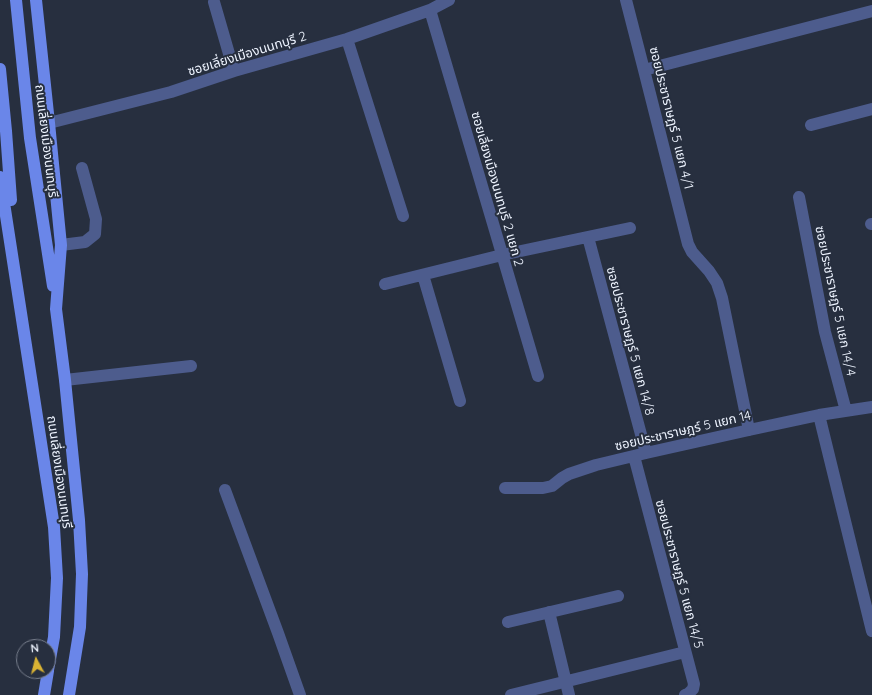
<!DOCTYPE html>
<html>
<head>
<meta charset="utf-8">
<style>
  body { margin:0 }
  #map { position:relative; width:872px; height:695px; overflow:hidden; background:#272f3f; font-family:Quicksand,sans-serif }
  canvas { display:block }
  .north { position:absolute; left:16px; top:639px; width:40px; height:40px; box-sizing:border-box; background:#272f3f; border:1px solid #777e8c; border-radius:50%; rotate:353deg; font-size:11px; font-weight:700; line-height:16px; text-align:center; color:#eef4ff }
  .north::after { content:''; display:block; margin:auto; width:14px; height:18px; background:#d9b334; clip-path:polygon(50% 0,100% 100%,50% 72%,0 100%) }
</style>
</head>
<body>
<div id="map">
<canvas width="872" height="695"></canvas>
<div class="north">N</div>
</div>
<script>
const ctx = document.querySelector('canvas').getContext('2d');
ctx.lineJoin = 'round';
function shape(rows) {
  const path = new Path2D();
  for (const r of rows) {
    path.moveTo(r[0], r[1]);
    for (let i = 2; i < r.length; i += 2) path.lineTo(r[i], r[i + 1]);
  }
  return path;
}
function stroke(path, color, width, dash) {
  ctx.strokeStyle = color;
  ctx.lineWidth = width;
  ctx.lineCap = dash ? 'butt' : 'round';
  ctx.setLineDash(dash || []);
  ctx.stroke(path);
}
function drawText(font, color, halo, rows, align = 'center') {
  ctx.font = font + ' Quicksand,"Noto Sans Thai",sans-serif';
  ctx.lineWidth = 4;
  ctx.setLineDash([]);
  ctx.textBaseline = 'middle';
  ctx.strokeStyle = halo;
  ctx.fillStyle = color;
  for (const [text, x, y, turn = 0] of rows) {
    ctx.save();
    ctx.translate(x, y);
    ctx.rotate((+turn || 0) * Math.PI / 180);
    ctx.textAlign = isNaN(turn) ? turn : align;
    if (halo) ctx.strokeText(text, 0, 0);
    ctx.fillText(text, 0, 0);
    ctx.restore();
  }
}
stroke(shape([
  [626,0,644,70,688,244,692,252,709,271,717,283,722,298,749,430],
  [214,2,234,71],
  [430,10,538,376],
  [347,39,403,216],
  [644,70,872,11],
  [49,123,171,92,234,71,347,39,430,10,449,0],
  [811,125,872,109],
  [799,197,825,332,846,411],
  [871,224,872,224],
  [588,237,646,453],
  [61,245,85,242,95,234,96,219,82,168],
  [423,275,460,401],
  [385,284,502,255,630,228],
  [65,380,191,366],
  [819,415,872,631],
  [634,456,694,684,693,689,688,694,685,695],
  [505,488,543,488,552,486,562,478,569,474,596,465,646,453,749,430,819,415,872,407],
  [225,490,278,633,300,695],
  [549,612,569,695],
  [508,622,618,596],
  [511,695,685,652]
]), '#4d5c8d', 12);
stroke(shape([
  [16,0,30,138,53,286],
  [36,0,49,123,61,245,56,309,65,380,79,520,82,574,80,627,69,695],
  [0,69,6,131,11,200],
  [0,177,54,527,57,578,54,637,48,670],
  [44,695,48,671]
]), '#6a86e9', 12);
drawText('13px', '#eef4ff', '#272f3f', [
  ["ซอยเลี่ยงเมืองนนทบุรี 2",247,54,-17],
  ["ซอยประชาราษฎร์ 5 แยก 4/1",671,118,76],
  ["ถนนเลี่ยงเมืองนนทบุรี",46,141,83],
  ["ซอยเลี่ยงเมืองนนทบุรี 2 แยก 2",497,189,74],
  ["ซอยประชาราษฎร์ 5 แยก 14/4",835,301,78],
  ["ซอยประชาราษฎร์ 5 แยก 14/8",630,341,75],
  ["ซอยประชาราษฎร์ 5 แยก 14",683,431,-13],
  ["ถนนเลี่ยงเมืองนนทบุรี",59,472,82],
  ["ซอยประชาราษฎร์ 5 แยก 14/5",679,574,75]
]);
</script>
</body>
</html>
